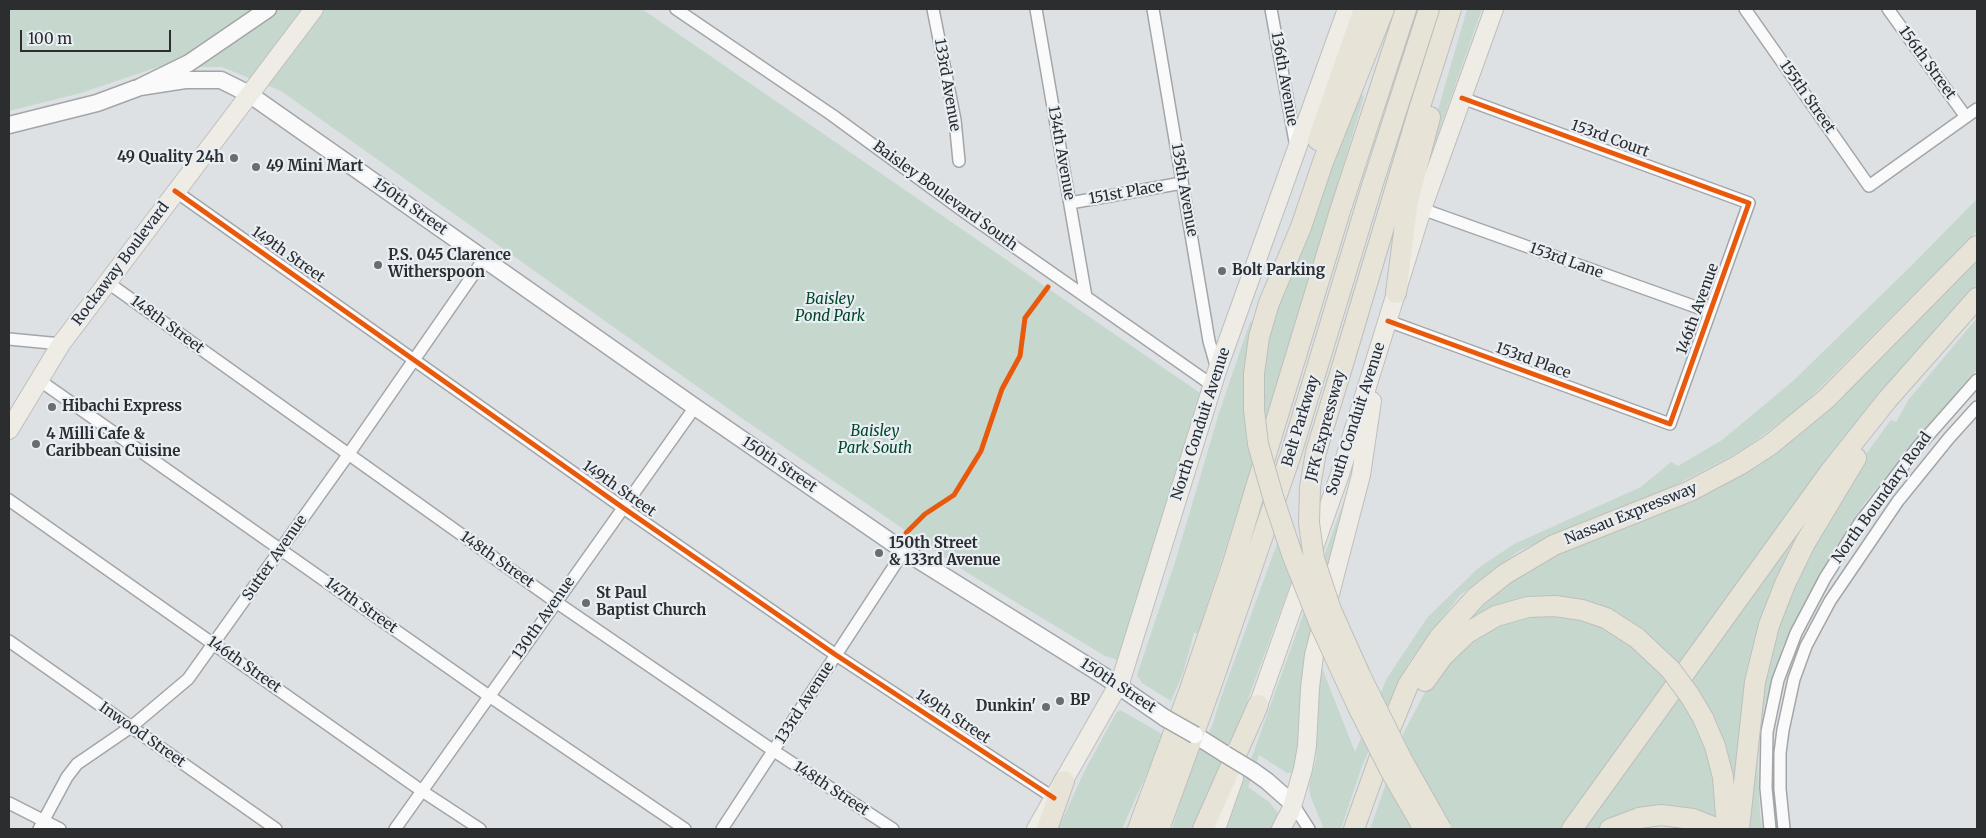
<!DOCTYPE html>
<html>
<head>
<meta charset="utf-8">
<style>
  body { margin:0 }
  #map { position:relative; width:1986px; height:838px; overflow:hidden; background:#dee1e3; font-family:Merriweather,serif }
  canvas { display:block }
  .frame { position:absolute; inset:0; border:10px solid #2b2d2f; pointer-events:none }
  .scale { position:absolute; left:20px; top:30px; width:151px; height:22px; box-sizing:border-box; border:2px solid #2b2d2f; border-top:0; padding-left:6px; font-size:15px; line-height:18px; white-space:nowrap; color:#2b2d2f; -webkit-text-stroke:4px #e8eef3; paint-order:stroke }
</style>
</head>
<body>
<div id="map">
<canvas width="1986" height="838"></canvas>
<div class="frame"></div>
<div class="scale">100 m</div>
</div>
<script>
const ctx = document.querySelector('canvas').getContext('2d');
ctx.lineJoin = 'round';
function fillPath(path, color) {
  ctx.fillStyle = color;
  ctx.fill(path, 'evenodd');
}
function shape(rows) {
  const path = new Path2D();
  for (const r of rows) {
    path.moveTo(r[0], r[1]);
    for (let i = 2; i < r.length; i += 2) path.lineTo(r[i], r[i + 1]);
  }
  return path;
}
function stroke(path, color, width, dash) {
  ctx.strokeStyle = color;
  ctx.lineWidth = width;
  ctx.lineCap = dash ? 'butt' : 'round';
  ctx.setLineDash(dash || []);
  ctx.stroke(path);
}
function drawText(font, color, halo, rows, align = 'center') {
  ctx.font = font + ' Merriweather,serif';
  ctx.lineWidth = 4.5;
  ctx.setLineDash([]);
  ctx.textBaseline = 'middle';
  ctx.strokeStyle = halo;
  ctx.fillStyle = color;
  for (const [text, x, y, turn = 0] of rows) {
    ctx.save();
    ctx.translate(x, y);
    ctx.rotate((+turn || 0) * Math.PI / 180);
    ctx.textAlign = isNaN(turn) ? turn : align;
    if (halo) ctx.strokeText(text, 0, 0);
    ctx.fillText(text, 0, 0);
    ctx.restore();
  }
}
fillPath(shape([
  [9,9,642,9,1200,393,1180,464,1117,660,1105,656,966,572,743,419,281,91,222,67,158,67,81,93,9,111],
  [1467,9,1482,9,1431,154,1426,152],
  [1360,94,1364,96,1270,412,1198,633,1194,633,1183,673,1171,701,1142,683,1137,675,1175,562,1219,413,1250,322,1274,310],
  [1977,199,1977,231,1802,406,1743,450,1672,487,1578,524,1519,551,1460,595,1410,661,1389,702,1361,769,1341,829,1318,829,1323,827,1310,795,1309,785,1316,759,1318,697,1322,668,1355,752,1387,678,1427,618,1477,569,1514,544,1641,487,1671,462,1678,466,1722,440,1793,381,1910,267],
  [1977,255,1977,285,1858,425,1804,495,1565,829,1370,829,1404,732,1433,677,1463,642,1503,619,1545,611,1581,616,1612,627,1644,651,1651,641,1619,617,1585,602,1546,598,1497,607,1455,632,1509,580,1543,558,1704,493,1797,435,1854,381],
  [1977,318,1977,369,1922,432,1864,504,1824,570,1783,646,1765,704,1759,744,1758,765,1760,815,1763,829,1725,829,1706,818,1675,810,1638,813,1606,825,1601,829,1585,829,1821,502,1771,606,1757,652,1745,709,1737,783,1730,783,1721,741,1710,713,1697,719,1710,747,1720,807,1746,825,1754,744,1764,671,1774,636,1788,596,1825,523,1868,451,1891,420,1896,422,1909,399],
  [1346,495,1350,497,1301,751,1293,773,1287,773,1259,755,1248,787,1269,802,1278,813,1277,816,1280,818,1275,829,1226,829],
  [1279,538,1293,577,1200,829,1172,829,1199,740,1204,731,1209,733,1213,723,1220,700],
  [1120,710,1164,735,1122,829,1058,829,1084,772,1116,713]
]), '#c6d7ce');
const street = shape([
  [676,9,832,115,966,213,1212,385],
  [933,9,955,120,959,161],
  [1036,9,1086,297],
  [1153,9,1209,341,1217,369],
  [1271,9,1296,147],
  [1745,9,1869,186,1977,109],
  [1888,9,1966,117],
  [175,191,622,507,836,655,1054,798],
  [1070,203,1182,183],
  [1422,209,1710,312],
  [107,282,556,602,774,751,893,829],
  [1388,321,1670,424,1749,203,1462,98],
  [9,339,61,344],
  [39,380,489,696,685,829],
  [9,500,422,791,480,829],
  [9,641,276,829],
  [9,803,60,829],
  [1293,804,1309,829],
  [39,829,67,777,77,764,131,727,188,679,348,455,484,259],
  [395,829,695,407],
  [722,829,904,551],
  [1770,829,1766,788,1767,732,1778,680,1796,633,1825,578,1859,524,1917,448,1977,380],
  [1784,829,1780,789,1780,753,1783,730,1794,679,1806,646,1830,601,1898,501,1949,438,1977,407]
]);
const secondary = shape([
  [140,87,185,80,221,80,249,94,695,407,904,551,1104,676,1165,718],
  [9,125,97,103,140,87,189,63,268,9],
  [1195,735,1225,754],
  [1253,771,1267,781,1293,804]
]);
const primary = shape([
  [9,430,61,344,314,9],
  [1254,717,1340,474,1422,209,1494,9],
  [1036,829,1121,680,1217,371,1347,9],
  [1216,829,1234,778],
  [1281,829,1291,810,1303,769,1307,746,1310,688,1314,655,1361,475,1372,401]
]);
const highway = shape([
  [1318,140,1364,9],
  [1396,293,1408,201,1430,117],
  [1254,374,1259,337,1269,303,1301,227,1323,162,1384,9],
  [1340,374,1418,113,1451,9],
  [1425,681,1443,656,1467,633,1496,616,1528,607,1555,606,1582,610,1606,618,1637,638],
  [1703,718,1715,746,1723,777,1727,829],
  [1047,829,1064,781],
  [1138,829,1189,692,1233,563,1340,211,1406,9],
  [1159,829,1212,683,1291,454,1372,186,1429,9],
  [1203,829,1258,705],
  [1354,829,1388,734,1408,685,1439,638,1476,597,1505,574,1554,545,1690,491,1739,465,1770,445,1826,399,1977,246],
  [1572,829,1829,473,1887,400,1977,298],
  [1610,829,1639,818,1661,815,1693,819,1718,829],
  [1739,829,1755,682,1769,625,1785,584,1805,543,1856,458]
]);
stroke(street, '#a3a6a8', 14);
stroke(secondary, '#a3a6a8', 19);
stroke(primary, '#bdbfbf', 20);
stroke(highway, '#bdbfbf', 22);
stroke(street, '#fafafb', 11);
stroke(secondary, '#fafafb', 16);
stroke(primary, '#efece5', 18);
stroke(highway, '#e7e4d7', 20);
const secondaryBridge = shape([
  [1165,718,1195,735],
  [1225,754,1253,771]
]);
const highwayBridge = shape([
  [1254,374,1254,410,1258,444,1274,500,1292,554,1319,622,1358,707,1390,770,1424,829],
  [1340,374,1316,452,1310,487,1309,523,1314,559,1331,610,1361,677,1402,760,1441,829],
  [1637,638,1671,670,1690,696,1703,718]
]);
stroke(secondaryBridge, '#a3a6a8', 19, []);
stroke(highwayBridge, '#bdbfbf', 22, []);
stroke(secondaryBridge, '#fafafb', 16);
stroke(highwayBridge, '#e7e4d7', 20);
stroke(shape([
  [175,191,622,507,836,655,1054,798],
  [1388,321,1670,424,1749,203,1462,98],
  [906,533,925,514,954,495,981,451,1002,389,1020,356,1025,318,1048,287]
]), '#e8590c', 5);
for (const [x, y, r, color] of [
  [234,158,5,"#6a6c6e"],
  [256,167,5,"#6a6c6e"],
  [378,265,5,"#6a6c6e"],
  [1222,271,5,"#6a6c6e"],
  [52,407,5,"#6a6c6e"],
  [36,444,5,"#6a6c6e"],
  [879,553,5,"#6a6c6e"],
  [586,603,5,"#6a6c6e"],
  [1060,701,5,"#6a6c6e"],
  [1046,707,5,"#6a6c6e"]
]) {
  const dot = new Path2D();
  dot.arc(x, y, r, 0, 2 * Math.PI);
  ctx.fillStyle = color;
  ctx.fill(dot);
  stroke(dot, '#e8eef3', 2);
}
drawText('15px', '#2b2d2f', '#e8eef3', [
  ["156th Street",1927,63,54],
  ["136th Avenue",1284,79,80],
  ["133rd Avenue",947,85,80],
  ["155th Street",1807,97,55],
  ["153rd Court",1610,139,20],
  ["134th Avenue",1061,153,80],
  ["135th Avenue",1184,190,80],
  ["151st Place",1126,193,-10],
  ["Baisley Boulevard South",945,196,36],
  ["150th Street",410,207,35],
  ["149th Street",288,255,35],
  ["153rd Lane",1566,261,20],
  ["Rockaway Boulevard",121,264,-53],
  ["146th Avenue",1698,309,-70],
  ["148th Street",167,325,36],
  ["153rd Place",1533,361,20],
  ["South Conduit Avenue",1356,419,-72],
  ["Belt Parkway",1301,421,-73],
  ["North Conduit Avenue",1201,424,-72],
  ["JFK Expressway",1326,426,-75],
  ["150th Street",779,465,34],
  ["149th Street",619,489,35],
  ["North Boundary Road",1882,498,-54],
  ["Nassau Expressway",1631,514,-22],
  ["Sutter Avenue",275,558,-55],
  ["148th Street",497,560,35],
  ["147th Street",361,606,35],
  ["130th Avenue",544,618,-55],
  ["146th Street",244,665,35],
  ["150th Street",1118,686,33],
  ["133rd Avenue",805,703,-57],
  ["149th Street",953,717,33],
  ["Inwood Street",142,735,35],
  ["148th Street",831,789,33]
]);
drawText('bold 15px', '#2b2d2f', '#e8eef3', [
  ["49 Quality 24h",224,158,"right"],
  ["49 Mini Mart",266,167],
  ["P.S. 045 Clarence",388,256],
  ["Witherspoon",388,273],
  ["Bolt Parking",1232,271],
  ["Hibachi Express",62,407],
  ["4 Milli Cafe &",46,435],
  ["Caribbean Cuisine",46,452],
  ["150th Street",889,544],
  ["& 133rd Avenue",889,561],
  ["St Paul",596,594],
  ["Baptist Church",596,611],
  ["BP",1070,701],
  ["Dunkin'",1036,707,"right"]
], 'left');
drawText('italic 15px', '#004627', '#e8eef3', [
  ["Baisley",830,300],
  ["Pond Park",830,317],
  ["Baisley",875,432],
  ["Park South",875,449]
]);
</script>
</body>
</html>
